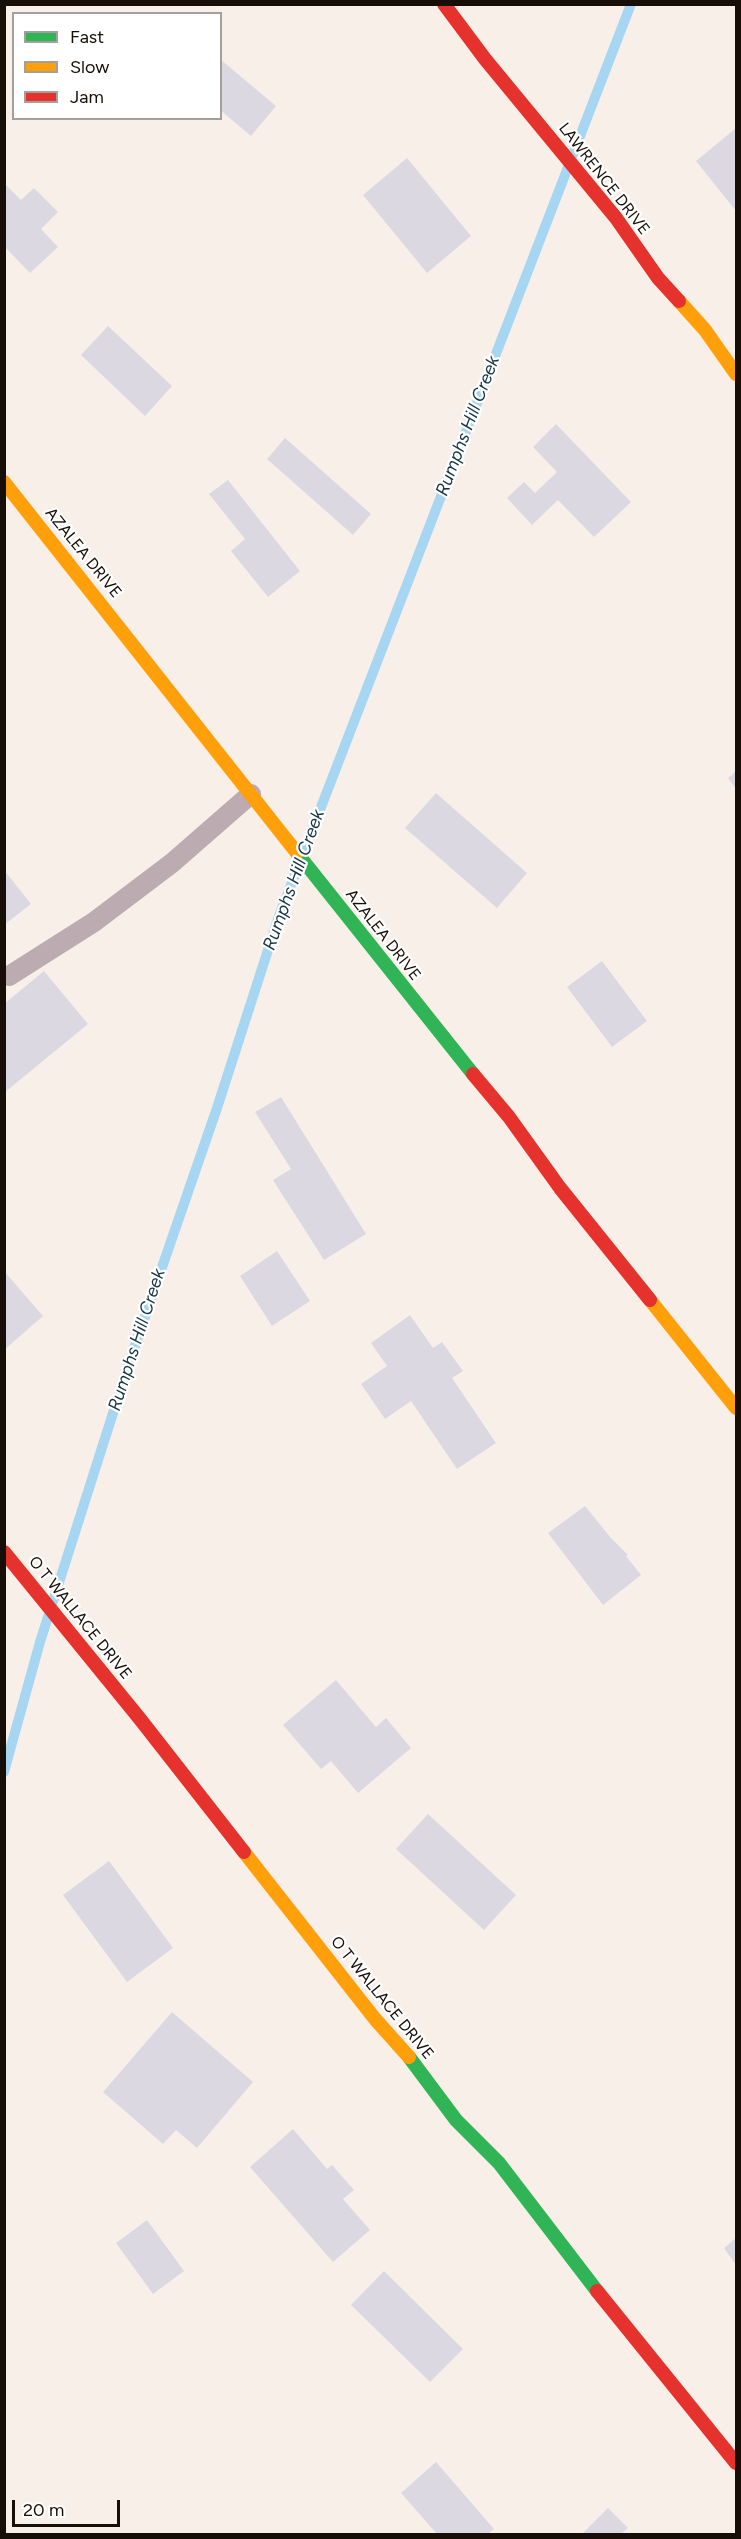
<!DOCTYPE html>
<html>
<head>
<meta charset="utf-8">
<style>
  body { margin:0 }
  #map { position:relative; width:741px; height:2539px; overflow:hidden; background:#f8f0e8; font-family:Figtree,sans-serif }
  canvas { display:block }
  .frame { position:absolute; inset:0; border:6px solid #160e07; pointer-events:none }
  .legend { position:absolute; left:12px; top:12px; width:210px; height:108px; box-sizing:border-box; background:#fff; border:2px solid #a29f9c; margin:0; padding:8px 10px; list-style:none; font-size:18px; color:#160e07 }
  .legend li { display:flex; align-items:center; gap:12px; height:30px }
  .legend b { width:30px; border:2px solid #a29f9c }
  .scale { position:absolute; left:12px; top:2500px; width:108px; height:27px; box-sizing:border-box; border:3px solid #160e07; border-top:0; padding-left:8px; font-size:18px; line-height:21px; white-space:nowrap; color:#160e07; -webkit-text-stroke:4px #fff; paint-order:stroke }
</style>
</head>
<body>
<div id="map">
<canvas width="741" height="2539"></canvas>
<div class="frame"></div>
<ul class="legend">
<li><b style="height:8px;background:#30b455"></b>Fast</li>
<li><b style="height:8px;background:#ff9f0a"></b>Slow</li>
<li><b style="height:8px;background:#e5322d"></b>Jam</li>
</ul>
<div class="scale">20 m</div>
</div>
<script>
const ctx = document.querySelector('canvas').getContext('2d');
ctx.lineJoin = 'round';
function shape(rows) {
  const path = new Path2D();
  for (const r of rows) {
    path.moveTo(r[0], r[1]);
    for (let i = 2; i < r.length; i += 2) path.lineTo(r[i], r[i + 1]);
  }
  return path;
}
function stroke(path, color, width, dash) {
  ctx.strokeStyle = color;
  ctx.lineWidth = width;
  ctx.lineCap = dash ? 'butt' : 'round';
  ctx.setLineDash(dash || []);
  ctx.stroke(path);
}
function fillPath(path, color) {
  ctx.fillStyle = color;
  ctx.fill(path, 'evenodd');
}
function drawText(font, color, halo, rows, align = 'center') {
  ctx.font = font + ' Figtree,sans-serif';
  ctx.lineWidth = 4.5;
  ctx.setLineDash([]);
  ctx.textBaseline = 'middle';
  ctx.strokeStyle = halo;
  ctx.fillStyle = color;
  for (const [text, x, y, turn = 0] of rows) {
    ctx.save();
    ctx.translate(x, y);
    ctx.rotate((+turn || 0) * Math.PI / 180);
    ctx.textAlign = isNaN(turn) ? turn : align;
    if (halo) ctx.strokeText(text, 0, 0);
    ctx.fillText(text, 0, 0);
    ctx.restore();
  }
}
stroke(shape([
  [4,1772,40,1642,129,1363,217,1108,279,916,631,4]
]), '#a7d6f2', 10);
fillPath(shape([
  [220,59,276,106,251,136,220,110],
  [736,128,736,211,696,161],
  [407,158,471,236,427,273,363,195],
  [4,183,21,200,34,188,58,212,41,229,58,247,30,273,4,246],
  [108,326,172,386,145,416,81,355],
  [556,424,631,502,594,537,558,500,532,525,507,498,524,482,535,493,557,472,533,447],
  [285,438,371,514,353,535,267,459],
  [228,480,300,571,268,597,231,551,245,539,209,494],
  [736,771,736,789,728,778],
  [436,793,527,873,497,908,405,828],
  [4,870,31,904,4,925],
  [602,961,647,1021,612,1047,567,987],
  [44,971,88,1024,4,1093,4,1004],
  [281,1097,366,1234,324,1260,273,1180,291,1169,255,1112],
  [277,1251,310,1301,272,1326,240,1276],
  [4,1271,43,1316,4,1350],
  [410,1315,433,1348,442,1342,463,1371,452,1378,496,1443,457,1469,411,1401,385,1419,361,1384,387,1366,371,1343],
  [585,1506,611,1538,628,1555,626,1556,641,1575,603,1605,548,1533],
  [336,1680,376,1727,386,1718,411,1748,358,1793,331,1761,321,1769,283,1725],
  [428,1814,516,1895,484,1930,396,1849],
  [109,1861,173,1948,127,1982,63,1895],
  [172,2012,253,2082,197,2148,176,2130,163,2144,103,2092],
  [293,2129,327,2169,332,2165,354,2190,343,2199,370,2230,333,2262,250,2167],
  [147,2220,184,2271,153,2294,116,2243],
  [736,2238,736,2265,724,2248],
  [384,2271,463,2349,430,2382,351,2305],
  [436,2462,494,2529,488,2534,437,2534,401,2493],
  [608,2508,628,2528,621,2534,582,2534]
]), '#dcd8e1');
stroke(shape([
  [9,976,94,922,172,863,251,794]
]), '#bcabb1', 20);
stroke(shape([
  [297,853,473,1074],
  [409,2057,456,2120,499,2163,597,2291]
]), '#30b455', 14);
stroke(shape([
  [679,301,705,330,736,374],
  [4,482,297,853],
  [650,1300,736,1408],
  [244,1852,375,2019,409,2057]
]), '#ff9f0a', 14);
stroke(shape([
  [444,4,485,59,616,218,658,278,679,301],
  [473,1074,509,1117,560,1188,650,1300],
  [4,1552,140,1719,244,1852],
  [597,2291,736,2463]
]), '#e5322d', 14);
drawText('16px', '#160e07', '#fff', [
  ["LAWRENCE DRIVE",604,179,52],
  ["AZALEA DRIVE",83,553,51],
  ["AZALEA DRIVE",383,935,52],
  ["O T WALLACE DRIVE",80,1618,51],
  ["O T WALLACE DRIVE",382,1998,51]
]);
drawText('italic 18px', '#153547', '#fff', [
  ["Rumphs Hill Creek",468,426,-69],
  ["Rumphs Hill Creek",294,880,-70],
  ["Rumphs Hill Creek",137,1340,-72]
]);
</script>
</body>
</html>
